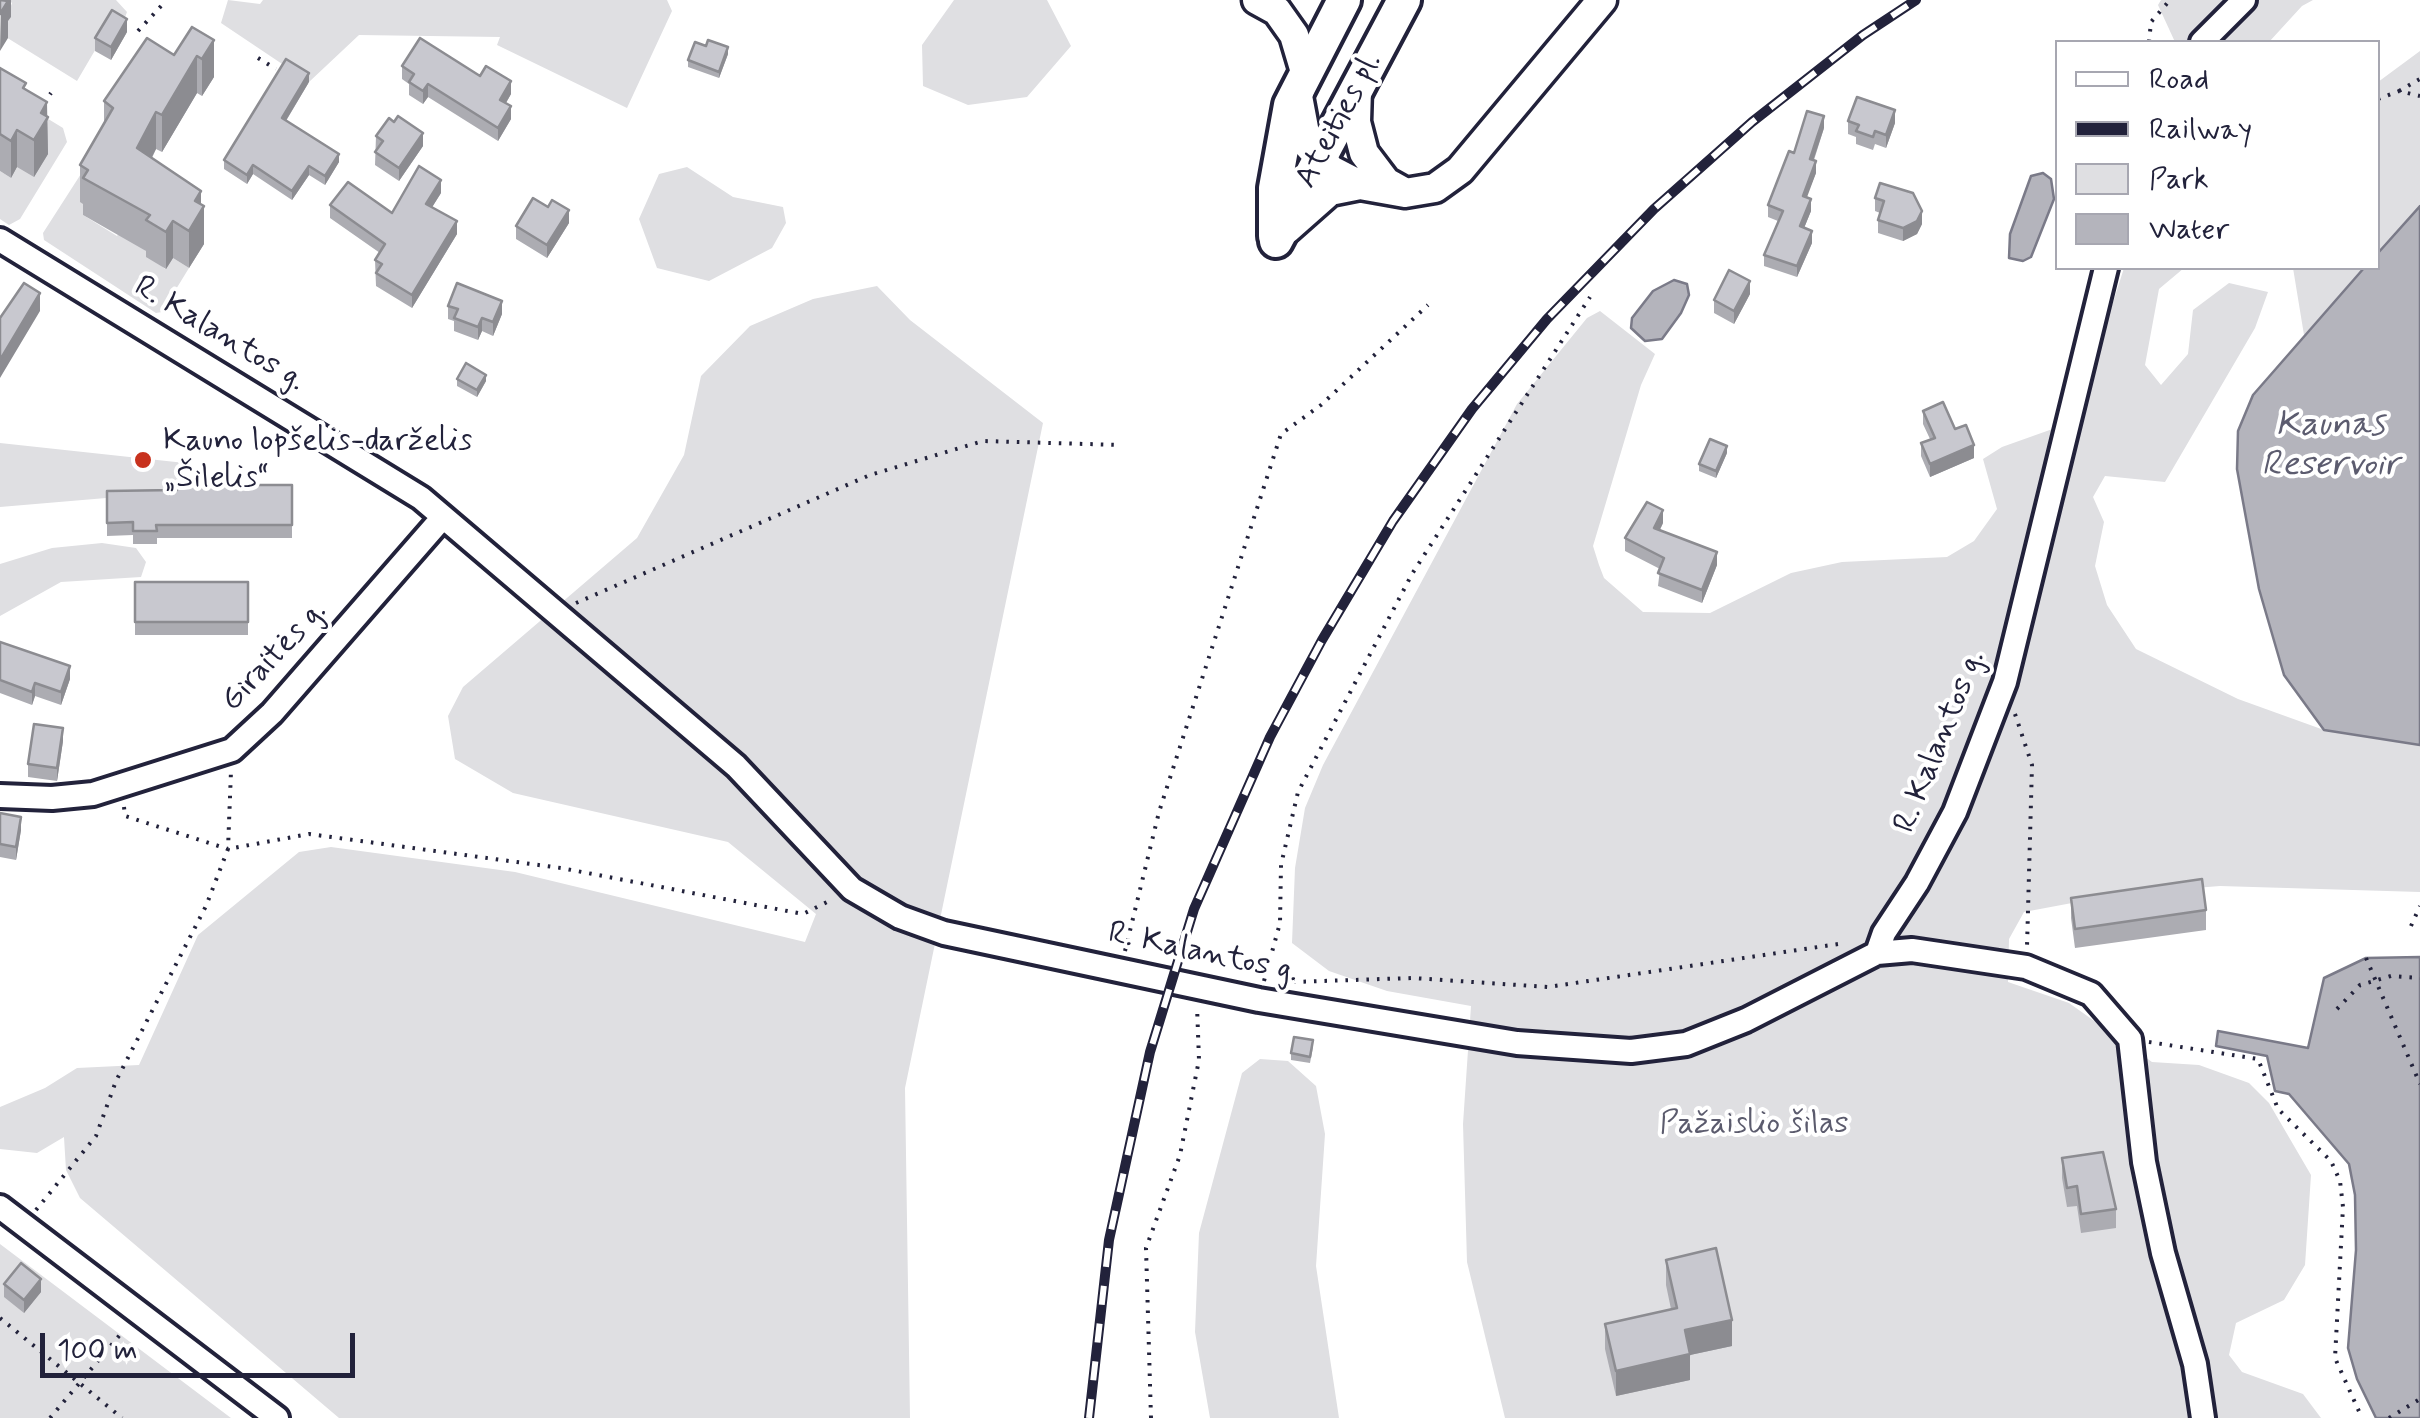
<!DOCTYPE html>
<html>
<head>
<meta charset="utf-8">
<style>
  body { margin:0 }
  #map { position:relative; width:2420px; height:1418px; overflow:hidden; background:#fff; font-family:Mynerve,sans-serif }
  canvas { display:block }
  .legend { position:absolute; left:2055px; top:40px; width:325px; height:230px; box-sizing:border-box; background:#fff; border:2px solid #a7a7b1; margin:0; padding:12px 18px; list-style:none; font-size:30px; color:#22223b }
  .legend li { display:flex; align-items:center; gap:20px; height:50px }
  .legend b { width:50px; border:2px solid #a7a7b1 }
  .scale { position:absolute; left:40px; top:1333px; width:315px; height:45px; box-sizing:border-box; border:5px solid #22223b; border-top:0; padding-left:12px; font-size:30px; line-height:35px; white-space:nowrap; color:#22223b; -webkit-text-stroke:8px #fff; paint-order:stroke }
</style>
</head>
<body>
<div id="map">
<canvas width="2420" height="1418"></canvas>
<ul class="legend">
<li><b style="height:12px;background:#fff"></b>Road</li>
<li><b style="height:12px;background:#22223b"></b>Railway</li>
<li><b style="height:28px;background:#dfdfe2"></b>Park</li>
<li><b style="height:28px;background:#b4b4bc"></b>Water</li>
</ul>
<div class="scale">100 m</div>
</div>
<script>
const ctx = document.querySelector('canvas').getContext('2d');
ctx.lineJoin = 'round';
function fillPath(path, color) {
  ctx.fillStyle = color;
  ctx.fill(path, 'evenodd');
}
function shape(rows) {
  const path = new Path2D();
  for (const r of rows) {
    path.moveTo(r[0], r[1]);
    for (let i = 2; i < r.length; i += 2) path.lineTo(r[i], r[i + 1]);
  }
  return path;
}
function stroke(path, color, width, dash) {
  ctx.strokeStyle = color;
  ctx.lineWidth = width;
  ctx.lineCap = dash ? 'butt' : 'round';
  ctx.setLineDash(dash || []);
  ctx.stroke(path);
}
function drawText(font, color, halo, rows, align = 'center') {
  ctx.font = font + ' Mynerve,sans-serif';
  ctx.lineWidth = 8;
  ctx.setLineDash([]);
  ctx.textBaseline = 'middle';
  ctx.strokeStyle = halo;
  ctx.fillStyle = color;
  for (const [text, x, y, turn = 0] of rows) {
    ctx.save();
    ctx.translate(x, y);
    ctx.rotate((+turn || 0) * Math.PI / 180);
    ctx.textAlign = isNaN(turn) ? turn : align;
    if (halo) ctx.strokeText(text, 0, 0);
    ctx.fillText(text, 0, 0);
    ctx.restore();
  }
}
fillPath(shape([
  [9,0,116,0,127,12,121,28,111,23,77,81,1,34,12,3],
  [228,0,260,4,263,0,667,0,672,11,627,108,497,45,500,37,359,35,309,82,221,23],
  [954,0,1047,0,1071,46,1027,97,968,105,923,86,922,45],
  [2161,0,2313,0,2302,6,2269,42,2175,42,2158,5],
  [2420,51,2420,206,2378,253,2378,82],
  [45,117,63,128,67,142,20,219,9,225,0,219,0,171,11,178],
  [104,138,80,201,88,207,83,215,117,236,122,228,165,269,173,258,189,268,162,312,156,313,44,240,43,233],
  [687,167,733,197,783,207,786,223,772,248,709,281,657,268,639,219,659,174],
  [2124,268,2184,268,2159,289,2145,365,2161,385,2188,354,2193,310,2229,283,2268,292,2255,328,2165,482,2105,476,2093,497,2104,522,2095,566,2107,605,2136,649,2238,699,2324,730,2420,745,2420,892,2220,886,2120,894,2024,912,2009,939,2008,982,2069,1003,2152,1062,2199,1065,2249,1083,2269,1103,2311,1175,2305,1265,2284,1300,2236,1323,2229,1355,2242,1372,2303,1394,2321,1418,1505,1418,1467,1262,1463,1124,1471,1006,1387,991,1329,971,1292,943,1295,868,1305,808,1323,765,1517,404,1587,318,1600,311,1655,354,1641,385,1593,546,1599,565,1604,578,1643,612,1710,613,1791,573,1842,562,1947,557,1974,541,1997,509,1983,459,2002,447,2075,421],
  [2293,268,2364,268,2304,335],
  [877,286,910,320,1043,423,905,1088,910,1418,339,1418,80,1198,66,1170,64,1137,37,1153,0,1149,0,1107,45,1088,77,1068,139,1065,198,935,299,852,331,847,515,872,805,942,816,914,728,842,513,793,455,759,448,716,463,687,637,538,684,455,701,376,750,326,813,299],
  [0,443,185,463,176,488,165,493,0,507],
  [102,543,136,548,146,562,141,577,61,582,0,616,0,564,52,548],
  [1260,1059,1288,1061,1316,1086,1325,1134,1316,1266,1339,1418,1210,1418,1195,1332,1199,1233,1242,1073],
  [0,1244,231,1418,0,1418]
]), '#dfdfe2');
const water = shape([
  [2043,173,2051,179,2054,199,2031,257,2023,261,2009,258,2010,234,2031,176,2043,173],
  [2420,206,2420,745,2324,730,2284,675,2259,589,2237,469,2238,431,2253,395,2364,268,2378,268,2378,253,2420,206],
  [1674,280,1687,284,1689,295,1681,313,1662,339,1645,341,1631,328,1632,318,1653,291,1674,280],
  [2420,957,2420,1418,2376,1418,2357,1379,2348,1348,2356,1250,2355,1195,2349,1164,2289,1094,2275,1091,2267,1056,2216,1046,2218,1031,2308,1048,2324,978,2366,958,2420,957]
]);
fillPath(water, '#b4b4bc');
stroke(water, '#7a7a88', 2.5);
const minor = shape([
  [2202,42,2244,0],
  [0,240,421,498,736,766,852,889,900,917,944,933,1259,1000,1517,1043,1631,1051,1686,1044,1746,1020,1877,953,1912,950,2026,967,2091,994,2130,1039,2144,1162,2163,1253,2195,1364,2203,1418],
  [0,796,52,798,93,794,232,750,272,713,443,517],
  [1877,953,1884,933,1917,883,1955,812,2005,682,2106,268],
  [0,1207,277,1418]
]);
const major = shape([
  [1257,0,1277,11,1294,35,1305,72,1298,96,1307,144,1331,170,1360,185,1405,193,1435,188,1460,170,1602,0],
  [1357,89,1356,122,1364,153,1386,182,1404,192],
  [1287,229,1330,191,1360,185]
]);
const highway = shape([
  [1275,236,1275,188,1290,105,1344,0],
  [1276,241,1404,0]
]);
stroke(minor, '#22223b', 30);
stroke(major, '#22223b', 35);
stroke(highway, '#22223b', 40);
stroke(shape([
  [138,31,162,5],
  [2149,42,2151,22,2170,0],
  [258,58,276,69],
  [2399,91,2420,79],
  [2378,99,2399,91,2420,96],
  [44,103,51,93],
  [576,603,870,475,983,441,1121,445],
  [2015,714,2032,765,2027,947],
  [124,807,125,816,228,849,231,771],
  [2411,926,2420,906],
  [1125,951,1159,812,1281,434,1321,405,1428,305],
  [2366,958,2420,1084],
  [1264,981,1280,923,1281,865,1298,792,1412,574,1590,297],
  [1293,982,1413,978,1548,987,1845,943],
  [2337,1009,2360,985,2391,976,2420,978],
  [2149,1042,2258,1059,2278,1109,2331,1161,2340,1181,2343,1207,2335,1358,2362,1418],
  [36,1210,96,1136,116,1081,206,906,228,849,309,834,561,868,803,914,831,900],
  [0,1318,122,1418],
  [50,1418,124,1330],
  [1151,1418,1146,1248,1180,1155,1199,1060,1197,1006],
  [2389,1418,2420,1399]
]), '#22223b', 4, [2.5, 8]);
stroke(minor, '#fff', 22);
stroke(major, '#fff', 28);
stroke(highway, '#fff', 32);
const rail = shape([
  [1089,1418,1109,1240,1150,1052,1194,909,1270,737,1322,640,1393,521,1472,409,1547,319,1654,209,1752,122,1863,35,1916,0]
]);
stroke(rail, '#22223b', 10);
stroke(rail, '#fff', 6, [19]);
fillPath(shape([
  [192,27,214,77,202,96,197,93,162,152,156,149,152,158,201,205,204,244,189,268,173,258,166,269,146,257,146,251,83,215,83,204,80,202,80,165,104,124,104,101,174,55],
  [127,32,111,60,95,51,95,38],
  [728,54,719,78,688,67,688,60],
  [402,66,511,94,506,103,511,119,498,141,428,97,423,104,409,95,409,84,402,79],
  [0,68,26,89,47,116,48,154,34,177,17,167,11,178,0,171],
  [309,82,286,121,339,162,325,185,309,175,292,200,253,174,247,184,224,169,224,160],
  [1848,121,1895,123,1886,148,1875,144,1873,150,1856,144,1856,137,1848,134],
  [394,122,423,146,399,181,375,165,376,136],
  [1824,128,1814,160,1816,173,1806,197,1811,211,1804,228,1812,243,1797,277,1764,266,1764,255,1778,221,1768,217,1768,205,1794,153],
  [1880,183,1922,224,1917,234,1903,241,1878,233,1878,220,1880,213,1875,211,1875,198],
  [441,193,432,207,457,234,412,308,376,286,375,260,380,253,330,218,330,205,392,213],
  [569,223,547,258,516,239,516,226],
  [1750,294,1734,324,1714,313,1714,300],
  [448,306,502,314,493,336,482,331,478,340,454,331,454,321,448,319],
  [457,379,486,381,477,397,457,386],
  [1923,411,1955,429,1974,458,1930,477,1921,456,1921,443,1930,439,1923,424],
  [1727,453,1716,478,1699,471,1699,464],
  [292,485,292,538,157,538,157,544,133,544,133,535,107,536,107,491],
  [1663,523,1660,530,1717,565,1702,603,1658,586,1660,569,1625,551,1625,538],
  [135,582,248,582,248,635,135,635],
  [0,642,70,679,61,705,35,696,32,705,0,693],
  [63,741,57,781,28,777,28,764],
  [0,813,21,830,16,860,0,857],
  [2071,898,2206,910,2206,930,2075,948,2071,918],
  [1313,1047,1310,1063,1291,1060,1291,1053],
  [2062,1158,2116,1209,2116,1228,2081,1233,2077,1206,2067,1207,2062,1178],
  [1666,1260,1732,1346,1690,1355,1690,1380,1616,1396,1605,1349,1605,1324,1671,1309,1666,1285],
  [4,1284,41,1292,24,1313,4,1297]
]), '#acacb2');
fillPath(shape([
  [1,0,11,0,11,17,8,21,8,38,0,51],
  [127,19,127,32,111,60,111,47],
  [214,40,214,77,202,96,202,59],
  [728,47,728,54,719,78,719,72],
  [197,56,197,93,162,152,162,115],
  [309,73,309,82,282,127,282,118],
  [511,81,511,94,500,113,500,100],
  [428,84,428,97,423,104,423,91],
  [47,102,48,154,34,177,34,140,41,113],
  [511,106,511,119,498,141,498,128],
  [1895,110,1895,123,1886,148,1886,135],
  [156,112,156,149,137,185,137,148],
  [1824,116,1824,128,1810,170,1810,159],
  [17,130,17,167,11,178,11,141],
  [423,133,423,146,399,181,399,168],
  [339,154,339,162,325,185,325,176],
  [1816,161,1816,173,1803,208,1803,196],
  [253,165,253,174,247,184,247,175],
  [309,166,309,175,292,200,292,191],
  [441,180,441,193,426,217,426,204],
  [201,191,201,211,204,206,204,244,189,268,189,231,195,201],
  [1811,199,1811,211,1800,238,1800,226],
  [569,210,569,223,547,258,547,245],
  [1922,211,1922,224,1917,234,1903,241,1903,228],
  [173,221,173,258,166,269,166,232],
  [457,221,457,234,412,308,412,295],
  [1812,231,1812,243,1797,277,1797,266],
  [1750,281,1750,294,1734,324,1734,311],
  [40,293,40,311,0,378,0,360],
  [502,301,502,314,493,336,493,322],
  [482,318,482,331,478,340,478,327],
  [486,375,486,381,477,397,477,390],
  [1974,445,1974,458,1930,477,1930,464],
  [1727,446,1727,453,1716,478,1716,471],
  [1663,510,1663,523,1654,541,1654,528],
  [1717,552,1717,565,1702,603,1702,590],
  [70,666,70,679,61,705,61,692],
  [35,683,35,696,32,705,32,692],
  [63,728,63,741,57,781,57,768],
  [21,817,21,830,16,860,16,847],
  [41,1279,41,1292,24,1313,24,1300],
  [1732,1320,1732,1346,1690,1355,1690,1380,1616,1396,1616,1371,1685,1330]
]), '#8c8c91');
const building = shape([
  [0,0,8,1,0,14,0,0],
  [112,10,127,19,111,47,95,38,112,10],
  [192,27,214,40,202,59,197,56,162,115,156,112,137,148,201,191,195,201,204,206,189,231,173,221,166,232,146,220,150,215,83,178,88,170,80,165,113,108,104,101,147,38,174,55,192,27],
  [420,38,480,76,486,66,511,81,500,100,511,106,498,128,428,84,423,91,409,82,414,74,402,66,420,38],
  [708,40,728,47,719,72,688,60,695,42,706,46,708,40],
  [286,59,309,73,282,118,339,154,325,176,309,166,292,191,253,165,247,175,224,160,286,59],
  [0,68,26,83,23,88,47,102,41,113,48,117,34,140,17,130,11,141,0,134,0,68],
  [1857,97,1895,110,1886,135,1875,131,1873,137,1856,131,1859,125,1848,121,1857,97],
  [1807,111,1824,116,1810,159,1816,161,1803,196,1811,199,1800,226,1812,231,1797,266,1764,255,1783,211,1768,205,1789,151,1794,153,1807,111],
  [398,116,423,133,399,168,375,152,383,141,376,136,389,118,394,122,398,116],
  [419,166,441,180,426,204,457,221,412,295,376,273,382,264,375,260,385,244,330,205,348,182,392,213,419,166],
  [1880,183,1913,193,1922,211,1917,221,1903,228,1878,220,1884,201,1875,198,1880,183],
  [533,198,548,207,552,200,569,210,547,245,516,226,533,198],
  [1729,270,1750,281,1734,311,1714,300,1729,270],
  [24,283,40,293,0,360,0,318,24,283],
  [457,283,502,301,493,322,482,318,478,327,454,318,458,309,448,306,457,283],
  [466,363,486,375,477,390,457,379,466,363],
  [1943,402,1955,429,1966,425,1974,445,1930,464,1921,443,1935,438,1923,411,1943,402],
  [1710,439,1727,446,1716,471,1699,464,1710,439],
  [177,485,292,485,292,525,156,525,157,531,133,531,133,522,107,523,107,491,177,490,177,485],
  [1647,502,1663,510,1654,528,1717,552,1702,590,1658,573,1664,558,1625,538,1647,502],
  [135,582,248,582,248,622,135,622,135,582],
  [0,642,70,666,61,692,35,683,32,692,0,680,0,642],
  [34,724,63,728,57,768,28,764,34,724],
  [0,813,21,817,16,847,0,844,0,813],
  [2202,879,2206,910,2075,929,2071,898,2202,879],
  [1294,1037,1313,1040,1310,1057,1291,1053,1294,1037],
  [2103,1152,2116,1209,2081,1214,2077,1186,2067,1188,2062,1158,2103,1152],
  [1716,1248,1732,1320,1685,1330,1690,1354,1616,1371,1605,1324,1677,1308,1666,1260,1716,1248],
  [21,1263,41,1279,24,1300,4,1284,21,1263]
]);
fillPath(building, '#c8c8cf');
stroke(building, '#8c8c91', 2.5);
for (const [x, y, r, color] of [
  [143,460,10,"#c8321e"]
]) {
  const dot = new Path2D();
  dot.arc(x, y, r, 0, 2 * Math.PI);
  ctx.fillStyle = color;
  ctx.fill(dot);
  stroke(dot, '#fff', 4);
}
drawText('32px', '#22223b', '#fff', [
  ["Ateities pl.",1340,121,-62],
  ["R. Kalantos g.",219,335,31],
  ["Giraitės g.",275,657,-47],
  ["R. Kalantos g.",1941,742,-68],
  ["R. Kalantos g.",1203,954,12]
]);
drawText('32px', '#22223b', '#fff', [
  ["Kauno lopšelis-darželis",163,442],
  ["„Šilelis“",163,479]
], 'left');
drawText('32px', '#5b5b6d', '#fff', [
  ["Pažaislio šilas",1754,1125]
]);
drawText('italic 35px', '#5c5c6f', '#fff', [
  ["Kaunas",2330,427],
  ["Reservoir",2330,467]
]);
</script>
</body>
</html>
